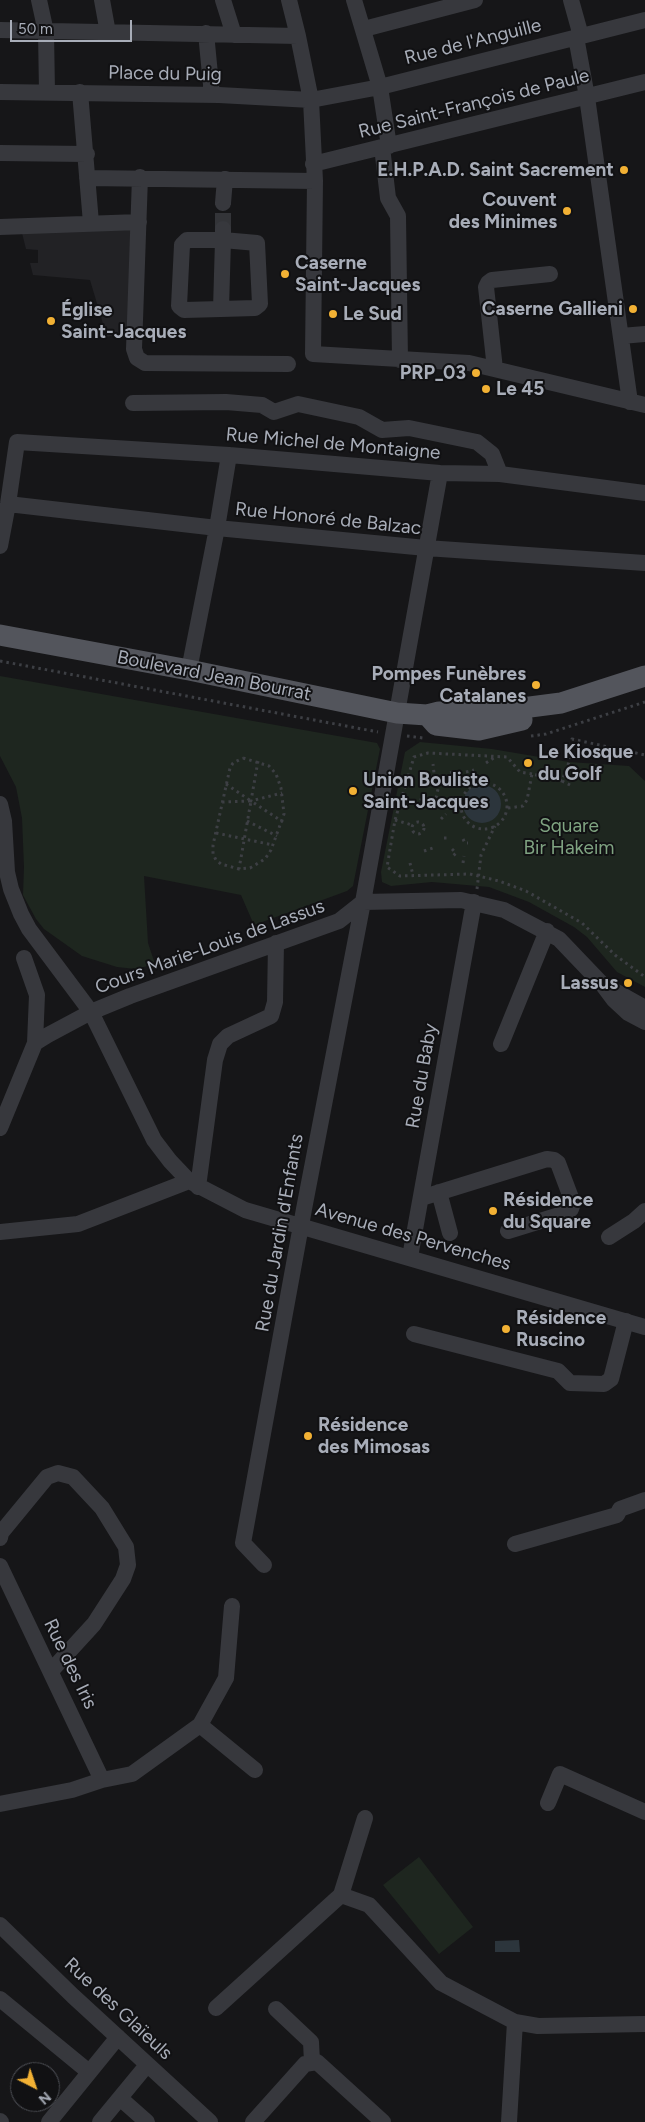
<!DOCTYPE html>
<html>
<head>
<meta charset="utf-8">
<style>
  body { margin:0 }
  #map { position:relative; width:645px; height:2122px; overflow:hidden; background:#161618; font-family:Figtree,sans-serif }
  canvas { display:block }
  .north { position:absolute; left:10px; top:2062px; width:50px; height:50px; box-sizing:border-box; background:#111113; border:1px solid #4d4f55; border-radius:50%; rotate:139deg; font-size:14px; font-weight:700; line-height:20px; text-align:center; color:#a8adb8 }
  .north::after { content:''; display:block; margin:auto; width:18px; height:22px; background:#f2b134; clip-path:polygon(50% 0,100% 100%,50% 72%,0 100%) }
  .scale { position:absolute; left:10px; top:20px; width:122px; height:22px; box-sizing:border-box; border:2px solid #a8adb8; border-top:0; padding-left:6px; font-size:15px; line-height:18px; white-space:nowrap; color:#a8adb8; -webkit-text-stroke:4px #111113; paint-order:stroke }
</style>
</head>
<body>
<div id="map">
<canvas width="645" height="2122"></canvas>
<div class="north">N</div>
<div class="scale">50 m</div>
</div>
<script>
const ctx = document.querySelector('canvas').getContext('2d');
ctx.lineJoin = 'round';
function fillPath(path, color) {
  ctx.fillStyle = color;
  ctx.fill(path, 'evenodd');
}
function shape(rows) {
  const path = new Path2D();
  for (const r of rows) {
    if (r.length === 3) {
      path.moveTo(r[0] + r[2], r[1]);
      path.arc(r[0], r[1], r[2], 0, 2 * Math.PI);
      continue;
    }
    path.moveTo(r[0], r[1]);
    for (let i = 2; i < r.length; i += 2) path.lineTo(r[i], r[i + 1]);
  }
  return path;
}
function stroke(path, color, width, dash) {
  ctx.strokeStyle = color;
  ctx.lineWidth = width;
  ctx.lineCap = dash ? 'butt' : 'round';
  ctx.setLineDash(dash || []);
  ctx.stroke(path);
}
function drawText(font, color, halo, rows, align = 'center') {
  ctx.font = font + ' Figtree,sans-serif';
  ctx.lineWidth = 4;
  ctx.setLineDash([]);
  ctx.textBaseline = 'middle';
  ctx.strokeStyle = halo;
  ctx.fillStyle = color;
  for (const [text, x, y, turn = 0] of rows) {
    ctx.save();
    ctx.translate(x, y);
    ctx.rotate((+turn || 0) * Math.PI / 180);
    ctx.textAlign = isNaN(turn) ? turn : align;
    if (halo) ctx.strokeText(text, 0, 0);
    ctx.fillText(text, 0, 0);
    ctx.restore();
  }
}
fillPath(shape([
  [131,228,130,330,107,337,90,280,33,275,30,263,38,263,38,250,26,249,21,229]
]), '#222225');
fillPath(shape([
  [0,676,377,743,380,749,353,886,347,891,254,925,241,895,144,876,148,943,155,964,136,969,117,967,82,956,44,929,36,919,23,895,24,867,22,818,16,787,0,756],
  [420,742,492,749,569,762,629,766,645,781,645,987,617,972,587,937,574,927,529,902,489,887,432,882,391,886,382,882,381,872,405,752],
  [419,1857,473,1927,439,1954,383,1885]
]), '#1e261f');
fillPath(shape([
  [482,804,19],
  [519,1940,520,1952,495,1952,495,1941]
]), '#2c353c');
stroke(shape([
  [223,229,223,203]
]), '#333438', 16, [16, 8]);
stroke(shape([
  [0,661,378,732],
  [407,736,423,738],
  [531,736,546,734,645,702],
  [243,758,269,766,276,774,281,788,284,814,271,850,265,859,250,868,239,869,221,864,216,860,213,854,213,845,230,768,233,763,243,758],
  [258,761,251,801,282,793],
  [486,763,495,757],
  [451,771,454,779],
  [466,772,474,770],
  [532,774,520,772,507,757,428,753,414,757,395,820,387,867,400,876,470,874,499,881,526,891,582,923,615,955,645,977],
  [431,778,434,773,433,764],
  [484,806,23],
  [226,784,251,801,239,869],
  [570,785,562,781,569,762,572,739,645,755],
  [436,798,438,789],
  [222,802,251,801,283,822],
  [418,805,422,802,420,796],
  [508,808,523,806,527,800,532,774,562,781],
  [441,819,446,814],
  [395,820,412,825],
  [247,821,277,836],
  [418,828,6],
  [216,833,273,845],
  [444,838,450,838],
  [463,839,465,843,468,843],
  [452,849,456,853,453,856],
  [424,851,433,848],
  [410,863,413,875],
  [463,863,464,856],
  [477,889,481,855,495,826]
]), '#3d3f44', 3, [2.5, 4]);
stroke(shape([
  [39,0,46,32,47,92],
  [102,0,108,33],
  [223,0,234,35],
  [289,0,298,36,311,100,315,181,313,354,469,363,645,405],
  [354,0,380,87,389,146],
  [571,0,581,36],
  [364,29,475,0],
  [0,30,298,36],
  [206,33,212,95],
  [576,37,587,97,630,402],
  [0,92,219,95,311,100,380,87,645,20],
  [80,92,91,223],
  [382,147,388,198,398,216,400,360],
  [0,153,87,154],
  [313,164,645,82],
  [140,177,134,349,137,358,145,363,288,364],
  [87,178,315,181],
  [223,203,225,179],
  [0,227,139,222],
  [221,309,184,310,179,306,182,245,187,240,223,240,257,243,260,304,255,308,221,309,223,240,223,229],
  [621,336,645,334],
  [495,369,486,287,488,283,492,280,550,274],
  [133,403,226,402,262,405,274,412,298,404,359,417,382,430,409,428,477,442,492,454,500,474],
  [8,504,217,528,426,548,645,563],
  [0,546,8,504,17,442,229,455,440,473,500,474,645,493],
  [189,670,217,528,229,455],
  [0,804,4,821,7,872,11,889,21,914,29,929,91,1012,154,1140,170,1161,189,1181,245,1210,645,1327],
  [24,958,37,995,35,1043],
  [613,990,645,1008],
  [501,1044,547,931],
  [0,1128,35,1043,48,1035,91,1012,130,996,339,921,363,902,461,900,504,910,559,939,602,984,614,1000,628,1013,645,1022],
  [198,1187,215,1060,220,1044,228,1036,271,1016,275,1002,276,943],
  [439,1192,450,1233],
  [421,1198,547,1159,554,1160,558,1163,573,1203,571,1209,566,1213,508,1231],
  [0,1232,78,1224,189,1181],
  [609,1237,634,1221,645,1211],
  [410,1257,474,902],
  [414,1334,558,1371,570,1383,604,1384,611,1379,626,1321],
  [0,1538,1,1533,47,1477,58,1473,73,1477,102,1508,126,1547,128,1565,123,1579,94,1624,51,1671],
  [515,1544,617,1515,620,1509,645,1500],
  [264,1565,243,1543,304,1209,363,902,440,473],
  [0,1566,102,1780],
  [200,1725,255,1770],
  [548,1803,560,1774,645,1812],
  [0,1804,72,1790,102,1780,132,1774,200,1725,226,1678,232,1606],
  [341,1895,365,1818],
  [0,1925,73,1996,210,2122],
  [0,1999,89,2072],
  [216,2008,341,1895,369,1905,441,1983,515,2022,538,2026,645,2024],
  [276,2009,311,2042,312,2062],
  [121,2099,147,2122],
  [0,2121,1,2122],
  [49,2122,118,2037],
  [100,2122,147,2065],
  [253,2122,305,2064,317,2062,383,2122],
  [509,2122,515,2022]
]), '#37383d', 16);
stroke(shape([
  [0,635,189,670,397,713,427,715,439,712,499,711,561,703,645,676],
  [428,716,436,725,479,730,522,720]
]), '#53555c', 21);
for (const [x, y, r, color] of [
  [624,170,5,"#f2b134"],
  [567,211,5,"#f2b134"],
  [285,274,5,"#f2b134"],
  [633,309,5,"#f2b134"],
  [333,314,5,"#f2b134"],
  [51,321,5,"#f2b134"],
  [476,373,5,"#f2b134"],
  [486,389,5,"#f2b134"],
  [536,685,5,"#f2b134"],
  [528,763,5,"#f2b134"],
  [353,791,5,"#f2b134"],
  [628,983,5,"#f2b134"],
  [493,1211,5,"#f2b134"],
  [506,1329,5,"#f2b134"],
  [308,1436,5,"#f2b134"]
]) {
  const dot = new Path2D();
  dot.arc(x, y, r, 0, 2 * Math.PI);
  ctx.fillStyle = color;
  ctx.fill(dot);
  stroke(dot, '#111113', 2);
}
drawText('19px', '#a8adb8', '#111113', [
  ["Rue de l'Anguille",473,42,-14],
  ["Place du Puig",165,74,1],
  ["Rue Saint-François de Paule",474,104,-14],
  ["Rue Michel de Montaigne",333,444,5],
  ["Rue Honoré de Balzac",328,519,6],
  ["Boulevard Jean Bourrat",214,676,11],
  ["Cours Marie-Louis de Lassus",210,947,-20],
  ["Rue du Baby",422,1076,-80],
  ["Rue du Jardin d'Enfants",280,1233,-80],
  ["Avenue des Pervenches",413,1237,16],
  ["Rue des Iris",70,1664,64],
  ["Rue des Glaïeuls",118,2009,43]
]);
drawText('bold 19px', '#a8adb8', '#111113', [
  ["E.H.P.A.D. Saint Sacrement",614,170,"right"],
  ["Couvent",557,200,"right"],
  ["des Minimes",557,222,"right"],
  ["Caserne",295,263],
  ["Saint-Jacques",295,285],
  ["Caserne Gallieni",623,309,"right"],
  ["Église",61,310],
  ["Saint-Jacques",61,332],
  ["Le Sud",343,314],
  ["PRP_03",466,373,"right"],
  ["Le 45",496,389],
  ["Pompes Funèbres",526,674,"right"],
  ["Catalanes",526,696,"right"],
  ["Le Kiosque",538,752],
  ["du Golf",538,774],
  ["Union Bouliste",363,780],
  ["Saint-Jacques",363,802],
  ["Lassus",618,983,"right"],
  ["Résidence",503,1200],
  ["du Square",503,1222],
  ["Résidence",516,1318],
  ["Ruscino",516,1340],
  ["Résidence",318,1425],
  ["des Mimosas",318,1447]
], 'left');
drawText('19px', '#7fa381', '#111113', [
  ["Square",569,826],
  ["Bir Hakeim",569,848]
]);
</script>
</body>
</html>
